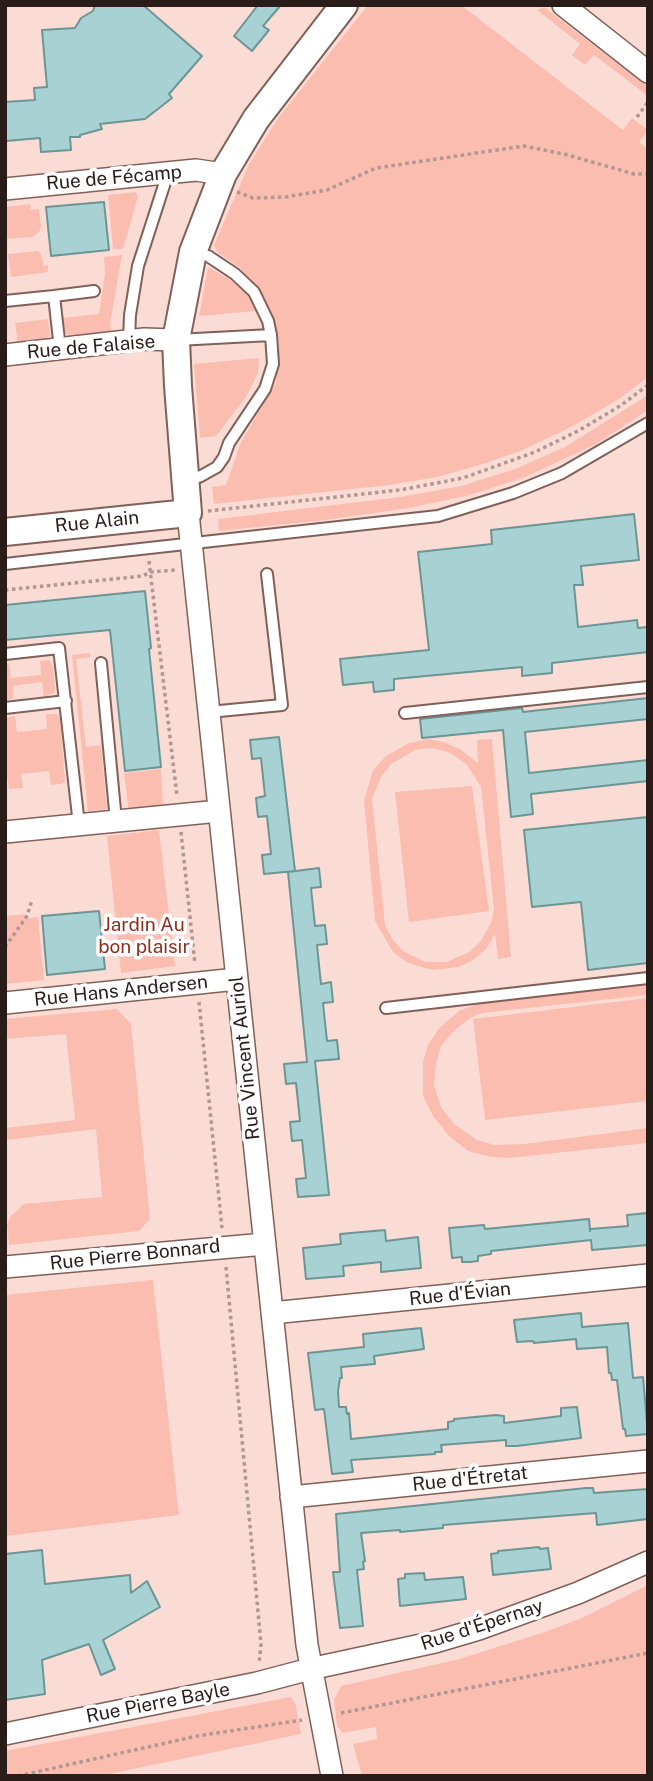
<!DOCTYPE html>
<html>
<head>
<meta charset="utf-8">
<style>
  body { margin:0 }
  #map { position:relative; width:653px; height:1781px; overflow:hidden; background:#fbdcd5; font-family:"Public Sans",sans-serif }
  canvas { display:block }
  .frame { position:absolute; inset:0; border:7px solid #2a1c19; pointer-events:none }
</style>
</head>
<body>
<div id="map">
<canvas width="653" height="1781"></canvas>
<div class="frame"></div>
</div>
<script>
const ctx = document.querySelector('canvas').getContext('2d');
ctx.lineJoin = 'round';
function fillPath(path, color) {
  ctx.fillStyle = color;
  ctx.fill(path, 'evenodd');
}
function shape(rows) {
  const path = new Path2D();
  for (const r of rows) {
    path.moveTo(r[0], r[1]);
    for (let i = 2; i < r.length; i += 2) path.lineTo(r[i], r[i + 1]);
  }
  return path;
}
function stroke(path, color, width, dash) {
  ctx.strokeStyle = color;
  ctx.lineWidth = width;
  ctx.lineCap = dash ? 'butt' : 'round';
  ctx.setLineDash(dash || []);
  ctx.stroke(path);
}
function drawText(font, color, halo, rows, align = 'center') {
  ctx.font = font + ' "Public Sans",sans-serif';
  ctx.lineWidth = 7;
  ctx.setLineDash([]);
  ctx.textBaseline = 'middle';
  ctx.strokeStyle = halo;
  ctx.fillStyle = color;
  for (const [text, x, y, turn = 0] of rows) {
    ctx.save();
    ctx.translate(x, y);
    ctx.rotate((+turn || 0) * Math.PI / 180);
    ctx.textAlign = isNaN(turn) ? turn : align;
    if (halo) ctx.strokeText(text, 0, 0);
    ctx.fillText(text, 0, 0);
    ctx.restore();
  }
}
fillPath(shape([
  [368,5,461,5,623,130,632,118,648,130,639,142,648,149,648,377,619,399,573,426,523,450,483,464,437,477,390,485,214,504,212,487,226,485,241,442,276,383,278,358,276,325,261,292,240,268,217,252,214,245,249,164,279,117],
  [544,7,648,87,648,96,594,55,585,65,572,55,580,44,537,10],
  [136,192,138,197,123,249,113,249,108,195],
  [30,204,31,210,39,209,41,227,39,232,32,237,5,239,5,207],
  [38,251,41,254,44,266,48,265,48,272,11,277,8,254],
  [122,255,110,324,112,335,70,338,65,332,63,318,99,314,105,273,104,257],
  [208,267,232,281,249,297,257,311,199,316],
  [48,319,50,334,46,342,18,344,15,323],
  [259,358,258,373,246,397,216,436,200,438,194,364],
  [648,395,648,410,596,444,523,478,470,495,409,508,325,520,219,531,218,519,400,497,461,486,515,469,565,447],
  [90,653,90,657,76,659,86,747,101,745,107,809,88,811,72,655],
  [49,660,53,666,55,692,44,697,42,682,13,686,13,699,5,700,5,665,9,664,11,678,41,675,40,661],
  [46,714,56,714,60,717,65,781,61,784,51,785,49,771,21,774,23,788,9,789,7,775,5,775,5,718,15,716,17,732,47,729],
  [429,739,443,742,460,749,478,763,477,740,492,739,511,957,498,959,495,934,486,949,473,960,459,967,433,970,425,968,408,963,393,952,375,921,364,801,373,770,386,756,409,743],
  [430,748,445,751,455,756,467,765,481,787,494,909,491,923,480,942,469,952,447,962,426,962,404,952,392,939,385,925,372,799,381,777,391,764,415,750],
  [161,769,163,808,129,812,124,773],
  [472,786,489,911,409,922,395,792],
  [159,830,175,966,121,973,107,836],
  [25,914,26,919,38,917,44,980,5,984,5,916],
  [648,983,648,995,482,1013,470,1018,456,1029,441,1046,436,1064,434,1085,441,1107,454,1124,477,1140,495,1145,524,1144,648,1128,648,1143,509,1158,491,1157,468,1151,449,1136,433,1116,423,1096,423,1062,428,1045,440,1027,459,1011,479,1003],
  [648,998,648,1101,485,1120,473,1019],
  [117,1009,131,1024,150,1219,139,1231,9,1245,7,1224,10,1217,24,1204,102,1197,96,1129,6,1140,5,1128,75,1120,66,1034,5,1039,5,1019],
  [153,1280,179,1515,5,1536,5,1295],
  [648,1585,648,1774,362,1776,353,1744,377,1739,376,1727,342,1733,337,1726,334,1700,341,1686,459,1659,545,1632,584,1617],
  [291,1697,296,1706,301,1734,100,1776,5,1776,5,1751]
]), '#fbbdb0');
const building = shape([
  [95,5,143,5,202,56,169,94,172,98,145,119,100,124,102,129,80,135,80,137,70,137,71,150,41,152,40,138,6,141,5,102,35,100,34,88,47,87,42,30,75,28,81,18,93,11,95,5],
  [258,5,281,5,263,26,269,30,252,51,234,36,258,5],
  [104,202,109,250,51,256,46,207,104,202],
  [634,514,639,560,581,566,583,585,574,585,578,627,637,620,638,628,648,627,648,652,552,663,552,673,522,676,522,667,394,679,394,690,374,692,373,682,343,685,340,659,429,650,418,552,492,544,491,530,634,514],
  [145,591,151,648,149,649,161,767,125,771,110,630,5,640,5,605,145,591],
  [648,698,648,719,525,732,529,773,648,760,648,781,531,794,533,814,511,817,503,730,422,738,420,719,522,708,523,712,648,698],
  [279,737,295,871,264,874,262,855,271,854,267,816,258,817,256,798,265,796,261,758,252,759,250,740,279,737],
  [648,817,648,963,588,970,581,902,532,907,524,830,648,817],
  [319,868,321,887,311,888,315,926,325,925,327,944,317,945,319,965,321,984,331,982,333,1002,323,1003,327,1041,337,1040,339,1059,315,1061,329,1195,298,1197,296,1179,306,1178,302,1140,292,1141,290,1122,300,1121,296,1083,286,1084,284,1064,307,1062,288,872,319,868],
  [99,911,105,969,47,975,42,916,99,911],
  [648,1213,648,1245,592,1250,591,1240,491,1251,491,1254,478,1256,478,1261,470,1262,462,1262,462,1257,452,1258,449,1228,484,1225,485,1229,589,1219,590,1231,590,1229,628,1226,627,1215,648,1213],
  [385,1230,386,1241,418,1237,421,1268,381,1272,381,1262,343,1266,344,1276,306,1279,303,1248,341,1244,340,1234,385,1230],
  [581,1313,582,1327,628,1323,633,1378,643,1377,648,1434,626,1436,625,1429,623,1429,617,1380,612,1380,611,1373,609,1373,607,1347,577,1349,576,1339,534,1343,533,1341,517,1342,514,1320,581,1313],
  [421,1328,424,1349,374,1356,375,1364,341,1367,342,1378,340,1378,338,1391,339,1407,346,1407,347,1414,349,1413,351,1439,448,1429,448,1422,454,1421,454,1419,496,1415,504,1416,504,1423,561,1416,561,1408,577,1407,581,1438,517,1446,506,1446,506,1440,441,1445,442,1452,435,1452,435,1454,351,1460,353,1472,332,1474,324,1409,315,1410,308,1353,364,1347,363,1334,421,1328],
  [586,1488,593,1488,594,1493,648,1489,648,1519,597,1525,596,1513,443,1525,443,1528,400,1532,400,1530,361,1533,365,1561,363,1562,364,1569,357,1570,363,1626,340,1628,333,1572,340,1572,336,1514,586,1488],
  [539,1547,540,1549,548,1548,551,1569,493,1575,491,1554,498,1553,498,1551,539,1547],
  [42,1550,45,1584,130,1575,131,1593,147,1581,160,1607,103,1640,115,1669,101,1675,89,1644,42,1660,45,1694,5,1700,5,1554,42,1550],
  [424,1573,425,1580,463,1577,466,1599,400,1606,398,1579,405,1578,405,1574,424,1573]
]);
fillPath(building, '#a7d1d2');
stroke(building, '#6c9595', 2);
const service = shape([
  [54,296,94,291],
  [5,301,54,296,60,349],
  [177,340,271,335],
  [129,341,130,315,138,266,168,173],
  [186,481,201,476,217,467,224,457,229,443,265,389,273,364,271,335,268,321,254,292,235,274,208,256,193,252],
  [5,564,438,516,513,493,562,473,648,423],
  [5,654,59,648,79,825],
  [101,663,116,821],
  [5,708,66,701],
  [209,712,282,705,267,574],
  [405,713,648,687],
  [386,1008,648,978]
]);
const minor = shape([
  [563,5,648,72],
  [5,189,196,170,223,174],
  [5,355,144,339,176,340],
  [188,513,307,1645,332,1776],
  [5,832,219,811],
  [5,1003,237,979],
  [5,1267,265,1244],
  [272,1313,648,1275],
  [291,1497,648,1461],
  [5,1734,257,1683,310,1669,435,1642,479,1629,578,1593,648,1562]
]);
const tertiary = shape([
  [5,532,188,513,178,386,176,340,193,252,223,174,256,119,344,5]
]);
stroke(service, '#816059', 14);
stroke(minor, '#816059', 24);
stroke(tertiary, '#816059', 30);
stroke(shape([
  [646,5,648,6],
  [637,117,648,102],
  [237,192,253,198,285,197,327,190,376,168,524,146,564,154,634,174,648,174],
  [208,511,400,490,463,478,535,452,578,431,620,406,648,385],
  [149,561,177,796],
  [5,590,143,576,150,572,176,570],
  [181,832,195,964],
  [5,947,27,916,32,900],
  [199,1002,222,1228],
  [226,1267,261,1644,259,1664],
  [341,1713,648,1653],
  [18,1776,197,1736,302,1720]
]), '#b09792', 3.5, [3.5, 3.5]);
stroke(service, '#fff', 10);
stroke(minor, '#fff', 21);
stroke(tertiary, '#fff', 26);
drawText('19px', '#2a1c19', '#fff', [
  ["Rue de Fécamp",114,178,-5],
  ["Rue de Falaise",91,347,-5],
  ["Rue Alain",97,522,-6],
  ["Rue Hans Andersen",121,991,-6],
  ["Rue Vincent Auriol",245,1058,-96],
  ["Rue Pierre Bonnard",135,1255,-6],
  ["Rue d'Évian",460,1294,-6],
  ["Rue d'Étretat",470,1479,-6],
  ["Rue d'Épernay",482,1625,-18],
  ["Rue Pierre Bayle",158,1703,-11]
]);
drawText('19px', '#912d1b', '#fff', [
  ["Jardin Au",144,925],
  ["bon plaisir",144,947]
]);
</script>
</body>
</html>
